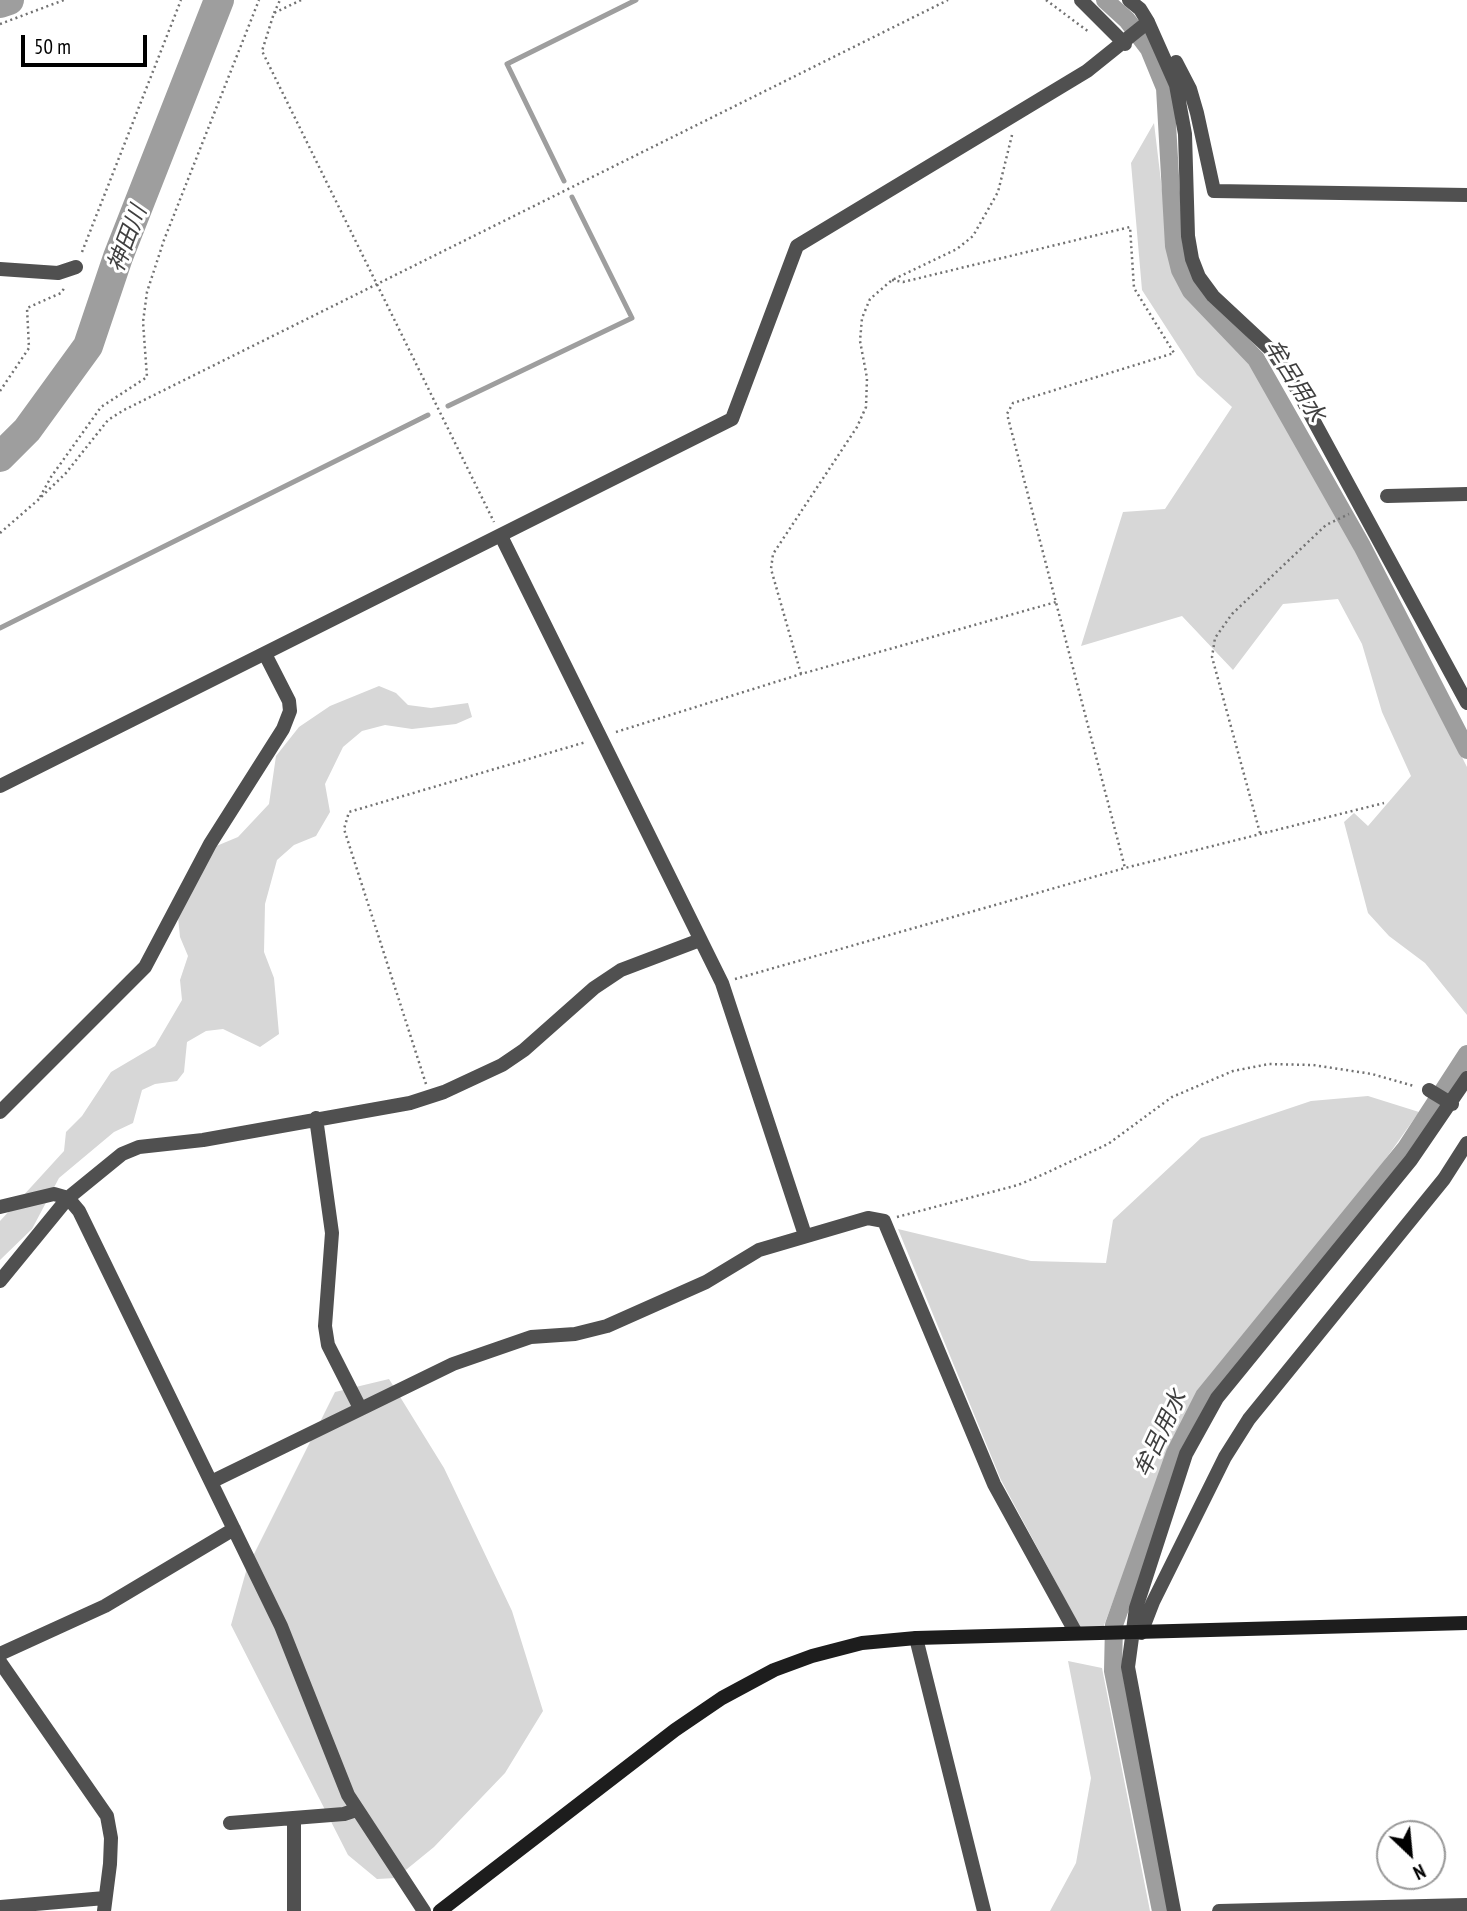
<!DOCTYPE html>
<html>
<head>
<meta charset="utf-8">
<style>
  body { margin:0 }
  #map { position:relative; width:1467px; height:1911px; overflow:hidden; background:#fff; font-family:"PT Sans Narrow",sans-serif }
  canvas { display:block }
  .north { position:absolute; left:1376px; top:1820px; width:70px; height:70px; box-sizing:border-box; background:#fff; border:2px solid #999; border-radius:50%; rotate:154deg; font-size:19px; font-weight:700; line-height:28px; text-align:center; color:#000 }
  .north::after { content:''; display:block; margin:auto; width:24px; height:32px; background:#000; clip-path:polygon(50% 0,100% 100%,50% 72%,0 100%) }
  .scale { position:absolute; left:21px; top:35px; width:126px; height:32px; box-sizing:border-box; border:4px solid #000; border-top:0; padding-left:9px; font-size:21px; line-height:24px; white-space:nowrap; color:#000; -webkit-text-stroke:5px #fff; paint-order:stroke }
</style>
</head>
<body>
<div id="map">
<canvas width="1467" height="1911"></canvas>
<div class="north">N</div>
<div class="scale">50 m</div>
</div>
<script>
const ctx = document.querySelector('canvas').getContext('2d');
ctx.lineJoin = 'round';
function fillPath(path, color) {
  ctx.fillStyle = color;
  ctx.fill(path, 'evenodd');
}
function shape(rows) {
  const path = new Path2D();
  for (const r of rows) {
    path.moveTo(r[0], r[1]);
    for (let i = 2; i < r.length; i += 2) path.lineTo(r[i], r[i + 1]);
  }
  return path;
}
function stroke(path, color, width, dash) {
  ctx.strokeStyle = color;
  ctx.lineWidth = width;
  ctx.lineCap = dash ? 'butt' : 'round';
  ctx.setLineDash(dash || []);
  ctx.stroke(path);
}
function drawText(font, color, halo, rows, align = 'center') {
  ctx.font = font + ' "PT Sans Narrow","Noto Sans JP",sans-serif';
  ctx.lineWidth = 6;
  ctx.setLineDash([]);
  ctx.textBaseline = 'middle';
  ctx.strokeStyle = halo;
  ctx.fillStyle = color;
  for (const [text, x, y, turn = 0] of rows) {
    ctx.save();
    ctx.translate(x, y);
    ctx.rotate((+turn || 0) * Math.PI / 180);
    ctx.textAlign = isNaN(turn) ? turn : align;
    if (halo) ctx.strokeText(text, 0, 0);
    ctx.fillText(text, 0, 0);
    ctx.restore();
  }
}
fillPath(shape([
  [1154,123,1171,265,1186,296,1250,364,1344,524,1467,767,1467,1015,1425,963,1389,936,1368,913,1344,822,1354,813,1368,826,1411,776,1382,712,1362,644,1338,599,1283,604,1233,670,1182,616,1081,646,1123,512,1165,509,1232,407,1197,375,1142,290,1131,163],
  [379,686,396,693,408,705,431,708,468,703,472,717,456,724,412,729,385,725,362,731,343,747,325,784,330,812,316,836,294,845,277,860,265,904,264,952,274,978,279,1034,260,1047,223,1029,206,1031,187,1042,184,1072,177,1081,155,1084,142,1090,133,1123,114,1132,59,1178,32,1229,0,1260,0,1221,64,1151,66,1132,82,1116,111,1072,155,1046,182,1000,180,980,188,956,180,937,178,917,214,847,238,837,269,804,276,756,299,727,330,706],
  [1368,1096,1419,1112,1331,1236,1265,1315,1201,1405,1157,1484,1100,1636,1082,1631,1001,1480,898,1229,1031,1261,1106,1263,1113,1220,1201,1138,1311,1101],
  [389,1379,444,1468,512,1611,543,1711,505,1773,434,1847,396,1878,377,1879,348,1855,231,1625,247,1568,335,1392],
  [1068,1661,1102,1668,1150,1911,1050,1911,1076,1863,1091,1778]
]), '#d7d7d7');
stroke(shape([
  [564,181,507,64,636,0],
  [448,406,632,318,572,197],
  [0,628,428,415]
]), '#9e9e9e', 5);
stroke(shape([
  [1105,0,1127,20,1149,49,1165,88,1174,246,1180,270,1191,291,1256,359,1362,546,1467,750],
  [1161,1911,1113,1671,1114,1625,1175,1453,1204,1396,1406,1148,1467,1054]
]), '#9e9e9e', 18);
stroke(shape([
  [0,3,9,0],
  [0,457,27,430,88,346,118,257,219,0]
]), '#9e9e9e', 30);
stroke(shape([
  [301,0,274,13,262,51,494,522],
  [1046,0,1089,32],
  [274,13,280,0],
  [0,24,64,0],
  [82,252,181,0],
  [892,280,903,282,1130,227,1134,288,1174,353,1013,403,1007,414,1125,868],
  [0,391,29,348,27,308,61,293,65,287],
  [40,497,51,477,101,407,147,377,143,322,147,292,164,240,259,0],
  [0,533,38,500,66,473,108,420,124,410,948,0],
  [801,674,771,569,773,554,857,427,866,407,867,378,860,341,862,318,870,299,892,280,957,249,973,236,998,192,1012,135],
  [616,732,801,674,1056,602],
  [1260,833,1212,657,1215,638,1232,614,1326,525,1349,514],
  [735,979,1125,868,1384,803],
  [426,1084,344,829,349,812,586,742],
  [897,1217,1018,1185,1044,1174,1108,1144,1172,1097,1233,1071,1269,1064,1313,1065,1372,1074,1414,1086]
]), '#727272', 2.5, [2, 3.5]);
stroke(shape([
  [1081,0,1125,44],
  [1129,0,1140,9,1148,22,1176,85,1185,134,1188,236,1192,259,1199,277,1213,296,1272,351,1290,377,1467,703],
  [1176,62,1190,89,1197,113,1214,191,1467,195],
  [0,269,58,273,76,267],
  [1387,496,1467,494],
  [501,536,722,983,805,1235],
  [0,786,732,419,797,246,1087,71,1148,22],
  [1429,1090,1452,1104],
  [0,1112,145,967,210,844,283,729,290,711,289,701,265,654],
  [316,1118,332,1233,325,1326,328,1345,360,1408],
  [0,1207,54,1194,68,1198,0,1281],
  [211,1482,453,1364,531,1337,575,1334,607,1326,706,1282,759,1250,868,1218,884,1221,994,1484,1076,1633],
  [1141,1633,1153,1602,1225,1457,1249,1419,1444,1179,1467,1143],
  [916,1638,984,1911],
  [0,1654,105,1606,234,1529],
  [0,1662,107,1816,111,1838,110,1864,104,1911],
  [230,1823,344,1814,356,1810],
  [0,1907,105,1898],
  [294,1911,294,1818],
  [424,1911,348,1795,281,1626,79,1211,68,1198,122,1154,139,1147,203,1140,410,1103,444,1092,502,1065,524,1050,594,988,621,970,700,940],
  [1174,1911,1128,1667,1136,1608,1186,1454,1217,1398,1411,1160,1467,1078],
  [1219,1911,1467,1905]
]), '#505050', 14);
stroke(shape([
  [440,1911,675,1730,722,1698,774,1670,812,1656,862,1643,916,1638,1467,1623]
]), '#1d1d1d', 14);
drawText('italic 23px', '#3f3f3f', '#fff', [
  ["神田川",128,239,-69],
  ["牟呂用水",1294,381,58],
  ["牟呂用水",1161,1434,-65]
]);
</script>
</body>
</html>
